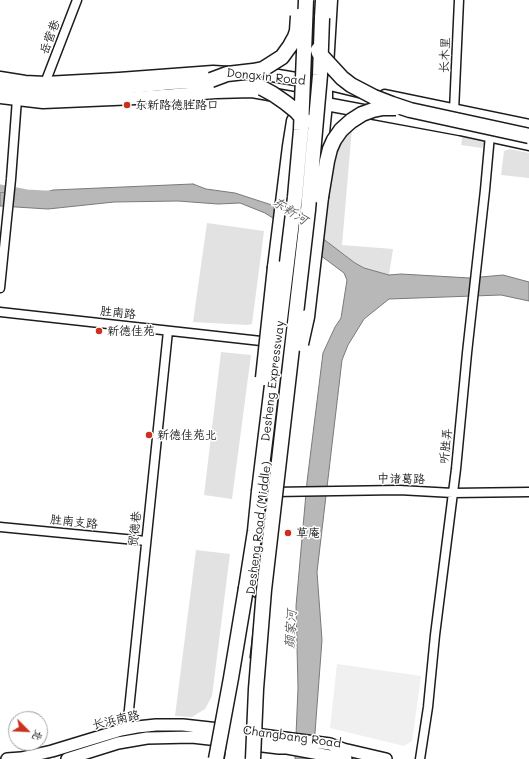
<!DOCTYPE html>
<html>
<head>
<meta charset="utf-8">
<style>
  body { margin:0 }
  #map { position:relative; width:529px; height:759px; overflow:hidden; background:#fff; font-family:Mali,"LXGW WenKai TC",sans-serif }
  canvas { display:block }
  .north { position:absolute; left:8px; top:711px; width:40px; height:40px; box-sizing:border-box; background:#fff; border:1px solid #a4a4a4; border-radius:50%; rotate:114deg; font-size:11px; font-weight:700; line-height:16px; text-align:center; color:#1c1c1c }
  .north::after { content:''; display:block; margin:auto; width:14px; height:18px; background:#c8321e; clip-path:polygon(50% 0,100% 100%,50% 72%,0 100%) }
</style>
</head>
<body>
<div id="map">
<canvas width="529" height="759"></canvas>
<div class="north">北</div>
</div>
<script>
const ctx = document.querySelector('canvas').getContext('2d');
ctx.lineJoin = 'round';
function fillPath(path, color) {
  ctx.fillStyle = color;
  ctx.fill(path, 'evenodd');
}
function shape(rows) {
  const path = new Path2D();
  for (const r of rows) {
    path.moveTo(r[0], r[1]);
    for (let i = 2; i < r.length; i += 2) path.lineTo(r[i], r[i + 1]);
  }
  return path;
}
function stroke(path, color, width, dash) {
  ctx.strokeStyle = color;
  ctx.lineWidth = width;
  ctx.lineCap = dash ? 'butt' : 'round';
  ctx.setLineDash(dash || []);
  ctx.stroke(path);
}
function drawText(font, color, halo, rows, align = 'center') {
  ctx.font = font + ' Mali,"LXGW WenKai TC",sans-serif';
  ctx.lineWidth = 3;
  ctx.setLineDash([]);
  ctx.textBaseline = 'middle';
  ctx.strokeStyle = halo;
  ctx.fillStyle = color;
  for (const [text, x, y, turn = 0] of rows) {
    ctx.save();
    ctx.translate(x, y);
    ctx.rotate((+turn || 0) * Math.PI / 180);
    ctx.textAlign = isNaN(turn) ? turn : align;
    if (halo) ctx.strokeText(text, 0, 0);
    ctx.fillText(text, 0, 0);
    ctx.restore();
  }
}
fillPath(shape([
  [337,664,421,676,412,741,404,746,330,728]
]), '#f0f0f0');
fillPath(shape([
  [352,128,342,245,393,249,389,275,364,268,355,263,322,238,332,164,335,151,341,141],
  [463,134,487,139,482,148,461,145],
  [510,149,529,153,529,178,501,175,504,151],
  [207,223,264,231,252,324,247,325,193,322],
  [221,352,251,355,232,499,204,495],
  [196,550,230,554,212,696,205,709,192,717,175,716]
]), '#e2e2e2');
const water = shape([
  [193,184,206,189,235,193,278,207,276,220,265,213,240,203,218,204,178,201,114,202,48,209,0,206,0,192,34,196,53,190,193,184],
  [322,238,355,263,364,268,389,275,401,274,470,278,503,275,529,282,529,301,501,295,389,299,364,319,348,345,342,360,317,572,322,640,313,759,295,759,298,688,296,606,307,482,323,353,335,327,341,318,347,280,344,273,320,255,322,238]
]);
fillPath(water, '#b8b8b8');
stroke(water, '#7a7a7a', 1);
stroke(shape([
  [0,188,27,193,44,194,49,194]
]), '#b8b8b8', 7);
const street = shape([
  [45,83,77,0],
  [454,111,459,0],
  [0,288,11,179,17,99],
  [0,312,270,342],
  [273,492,399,490,453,493,529,492],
  [0,527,146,541],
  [127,729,168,331],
  [420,759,428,707,435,635,456,469,467,353,485,190,490,135]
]);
const secondary = shape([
  [247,733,330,744,343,749,386,759],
  [246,744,279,748,287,748,346,759],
  [7,759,21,758,52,751,121,730,137,727,156,725,183,725,228,730],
  [67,759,118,743,147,738,192,737,227,741]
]);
const primary = shape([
  [251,74,272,75,308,81,326,83,359,91],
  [0,78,25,82,45,83,119,79,213,72,229,73],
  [385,96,529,126],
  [0,97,43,102,136,98,216,92,252,91,326,104,460,129,529,144],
  [318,180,326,104,326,83,331,0],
  [231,759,250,602],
  [242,759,251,664]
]);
const highway = shape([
  [322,18,323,0],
  [0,87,12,89,51,91,92,90,171,82,225,80,239,80,262,88],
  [275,267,290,146,294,121,304,105],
  [307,317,321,197],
  [246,588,255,531,259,491]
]);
stroke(street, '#1c1c1c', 11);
stroke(secondary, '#1c1c1c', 14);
stroke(primary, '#1c1c1c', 15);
stroke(highway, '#1c1c1c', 17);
stroke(street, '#fff', 8);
stroke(secondary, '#fff', 11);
stroke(primary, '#fff', 12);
stroke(highway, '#fff', 14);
const highwayBridge = shape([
  [318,50,319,53,342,78,351,85,374,97,392,104,410,110,529,136],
  [211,80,227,74,253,71,263,69,271,64,282,57,290,46,295,37,297,31,298,16],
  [262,88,273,94,286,103,296,111,305,121],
  [321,197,327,161,330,149,334,140,341,130,351,121,362,114,373,110,383,108,396,108],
  [301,344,307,317],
  [263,378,275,267],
  [259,491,295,197,301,130,306,0],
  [216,759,231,678,246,588],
  [253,759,256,689,264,590,308,210,320,75,322,18]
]);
stroke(highwayBridge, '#1c1c1c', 17, []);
stroke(highwayBridge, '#fff', 14);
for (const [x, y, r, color] of [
  [127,105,4,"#c8321e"],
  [99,331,4,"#c8321e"],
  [149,435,4,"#c8321e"],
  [288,533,4,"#c8321e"]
]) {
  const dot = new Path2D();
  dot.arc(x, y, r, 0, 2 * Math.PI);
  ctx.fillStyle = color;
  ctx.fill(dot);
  stroke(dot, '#fff', 1.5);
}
drawText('12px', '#1c1c1c', '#fff', [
  ["岳营巷",50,37,-69],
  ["长木里",445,55,-87],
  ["Dongxin Road",266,77,6],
  ["胜南路",118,313,6],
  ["Desheng Expressway",273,381,-83],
  ["听胜弄",446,446,-84],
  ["中诸葛路",401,479,1],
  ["胜南支路",74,522,6],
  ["Desheng Road (Middle)",259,528,-83],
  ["贸德巷",135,529,-84],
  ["长浜南路",116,720,-13],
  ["Changbang Road",292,737,8]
]);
drawText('12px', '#1c1c1c', '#fff', [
  ["东新路德胜路口",135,105],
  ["新德佳苑",107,331],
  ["新德佳苑北",157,435],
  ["草庵",296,533]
], 'left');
drawText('italic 13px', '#5a5a5a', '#fff', [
  ["东新河",290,211,33],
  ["颜家河",291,629,-87]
]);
</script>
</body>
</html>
